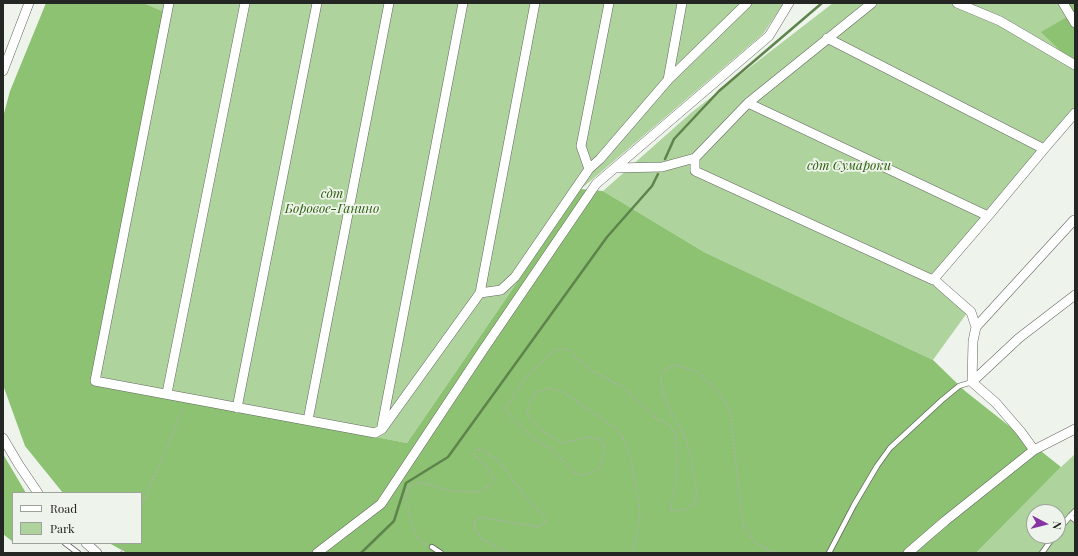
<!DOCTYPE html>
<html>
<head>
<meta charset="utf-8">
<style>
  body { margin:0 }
  #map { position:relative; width:1078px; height:556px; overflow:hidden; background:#eef4eb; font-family:"Playfair Display",serif }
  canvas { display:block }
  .frame { position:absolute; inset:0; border:4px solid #242623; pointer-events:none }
  .legend { position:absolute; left:12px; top:492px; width:130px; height:52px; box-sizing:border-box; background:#eef4eb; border:1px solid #9da29b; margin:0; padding:5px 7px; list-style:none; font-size:12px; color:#242623 }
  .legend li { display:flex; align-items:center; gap:8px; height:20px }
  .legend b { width:20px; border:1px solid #9da29b }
  .north { position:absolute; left:1026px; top:504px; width:40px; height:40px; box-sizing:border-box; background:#eef4eb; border:1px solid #9da29b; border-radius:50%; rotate:97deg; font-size:11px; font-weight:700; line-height:16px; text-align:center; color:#242623 }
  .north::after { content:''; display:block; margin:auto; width:14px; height:18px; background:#8735a4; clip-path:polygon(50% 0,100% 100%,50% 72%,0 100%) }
</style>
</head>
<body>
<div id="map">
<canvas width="1078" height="556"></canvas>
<div class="frame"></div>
<ul class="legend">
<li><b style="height:5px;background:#fff"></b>Road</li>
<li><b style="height:11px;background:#aed39d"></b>Park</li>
</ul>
<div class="north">N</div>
</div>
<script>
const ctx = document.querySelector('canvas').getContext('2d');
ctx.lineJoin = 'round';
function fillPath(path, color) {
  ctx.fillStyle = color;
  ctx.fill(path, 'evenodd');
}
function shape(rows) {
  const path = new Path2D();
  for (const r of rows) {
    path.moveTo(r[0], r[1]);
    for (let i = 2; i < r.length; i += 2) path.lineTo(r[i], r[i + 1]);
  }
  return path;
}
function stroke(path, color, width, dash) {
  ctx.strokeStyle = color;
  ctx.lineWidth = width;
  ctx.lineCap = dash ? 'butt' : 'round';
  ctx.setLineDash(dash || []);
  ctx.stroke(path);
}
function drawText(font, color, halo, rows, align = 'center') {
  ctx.font = font + ' "Playfair Display",serif';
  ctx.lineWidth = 3.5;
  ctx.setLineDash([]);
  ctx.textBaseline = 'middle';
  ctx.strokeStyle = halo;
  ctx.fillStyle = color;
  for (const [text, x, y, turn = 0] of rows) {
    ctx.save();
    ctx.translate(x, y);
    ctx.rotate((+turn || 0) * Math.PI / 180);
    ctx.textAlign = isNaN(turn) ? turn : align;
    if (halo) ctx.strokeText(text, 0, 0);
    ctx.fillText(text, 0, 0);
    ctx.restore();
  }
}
fillPath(shape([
  [143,3,784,3,763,34,581,189,407,443,91,382,170,15],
  [833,3,1063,3,1070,15,1042,32,1075,65,1075,112,933,280,967,313,933,360,704,252,603,191,692,112],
  [1075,454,1075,553,976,553,1061,467],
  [1034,512,1058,512,1058,536,1034,536]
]), '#aed39d');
fillPath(shape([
  [46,3,143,3,171,15,91,382,407,443,581,189,603,191,704,252,933,360,965,391,1061,467,976,553,127,553,109,543,141,543,141,493,63,493,25,446,3,385,3,117,10,91],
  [1066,3,1075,3,1075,65,1041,32,1070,15],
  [3,454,26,493,13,493,13,542,3,534]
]), '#8cc272');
stroke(shape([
  [665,159,674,139,719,91,822,3],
  [361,553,394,521,406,483,448,457,607,237,652,186,658,174]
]), '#5e844c', 2.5);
const service = shape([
  [1075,511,1070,516,1075,520],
  [1058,531,1070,516],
  [65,543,78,553],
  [432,547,441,553],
  [829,553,854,505,877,466,890,448,942,400,959,386,972,382],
  [1042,553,1054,536]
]);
const minor = shape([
  [169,3,95,381,375,433,382,429,480,293,535,3],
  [957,3,1000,21,1075,65],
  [1063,3,1075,23],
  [827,38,1044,149,1075,113],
  [3,71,29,3],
  [668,80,682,3],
  [748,103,988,216,1044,149],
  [695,158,695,171,933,280,988,216],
  [615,168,662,167,695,158,748,103,872,3],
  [589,169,581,146,609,3],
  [938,283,971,312,976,327,973,341,972,382,996,403,1021,432,1034,450],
  [480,293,501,290,515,277,589,169,600,159,668,80,747,3],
  [976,327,1074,220],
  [972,382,1019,338,1075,295],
  [167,393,245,3],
  [237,408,317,3],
  [308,420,389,3],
  [382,426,463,3],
  [3,438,19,465,38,493],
  [86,543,97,553],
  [317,553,381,504,483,350,596,184,769,36,789,3],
  [908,553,945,521,1034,450,1075,429]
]);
stroke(service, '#636861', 6);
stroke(minor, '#636861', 10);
stroke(shape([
  [141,506,165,453,183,407],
  [426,545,417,537,412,524,406,496,409,487,419,482,451,491,478,492,492,484,493,477,487,467,474,455,475,450,481,449,498,460,524,495,544,516,546,522,538,527,480,517,474,522,475,529,481,539,509,553],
  [121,553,124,543],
  [632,553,636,539,640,512,632,463,627,447,618,430,565,393,550,388,537,392,530,401,527,413,536,426,550,436,563,443,589,437,601,439,605,449,600,467,594,472,584,475,575,473,550,448,535,440,517,423,511,417,506,407,526,377,545,358,555,350,562,349,569,350,574,356,589,369,624,388,655,417,671,427,676,437,677,460,676,482,670,509,677,511,687,509,694,504,697,496,691,458,685,437,667,405,662,389,661,373,668,368,676,365,698,372,718,392,730,410,743,526,756,543,770,551,778,553]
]), '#abb0a9', 1.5, [2, 2]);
stroke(service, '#fff', 4.5);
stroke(minor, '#fff', 9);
drawText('italic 13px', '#2e600c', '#eef4eb', [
  ["сдт Сумароки",849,166],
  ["сдт",332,194],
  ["Боровое-Ганино",332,209]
]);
</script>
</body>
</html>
